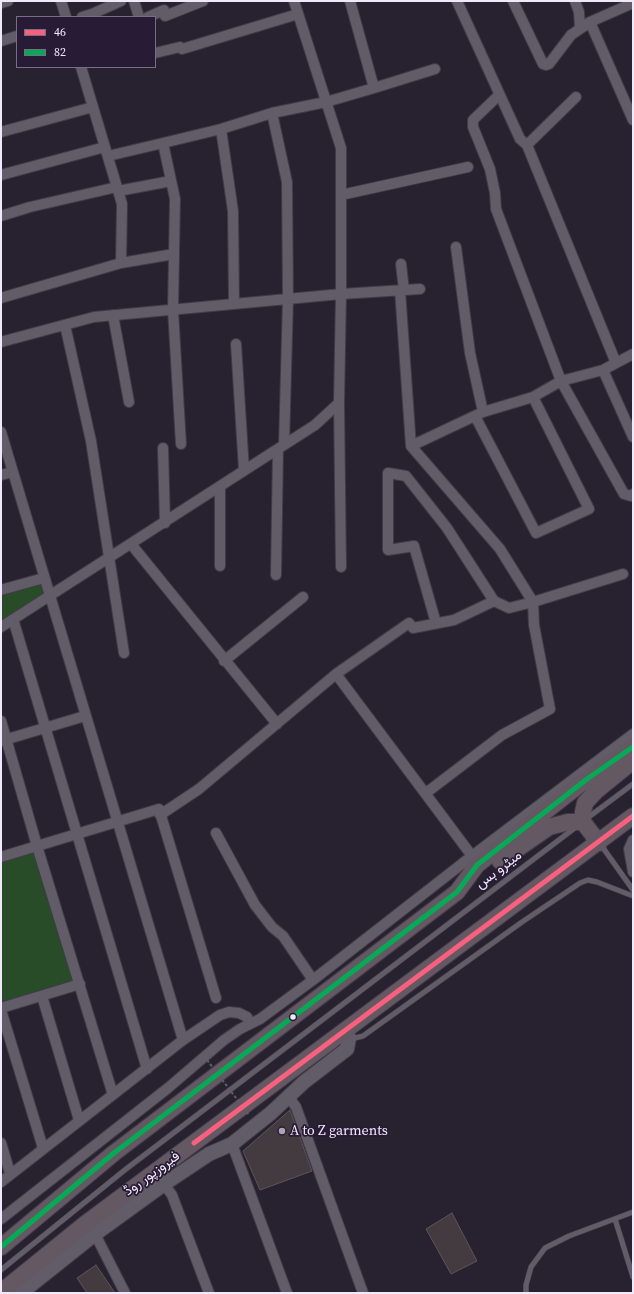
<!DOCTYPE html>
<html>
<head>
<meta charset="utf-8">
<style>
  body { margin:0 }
  #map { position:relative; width:634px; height:1294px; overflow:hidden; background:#28212f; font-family:"Source Serif 4",serif }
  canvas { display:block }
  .frame { position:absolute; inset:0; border:2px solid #f1e9fb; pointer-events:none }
  .legend { position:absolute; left:16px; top:16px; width:140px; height:52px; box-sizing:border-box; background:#281b35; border:1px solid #786d84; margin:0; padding:5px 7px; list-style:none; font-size:12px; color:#f1e9fb }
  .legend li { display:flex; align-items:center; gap:8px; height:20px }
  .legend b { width:20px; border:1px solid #786d84 }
</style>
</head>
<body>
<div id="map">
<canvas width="634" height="1294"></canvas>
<div class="frame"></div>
<ul class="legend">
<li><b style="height:5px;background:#f8607d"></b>46</li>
<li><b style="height:5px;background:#06aa56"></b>82</li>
</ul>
</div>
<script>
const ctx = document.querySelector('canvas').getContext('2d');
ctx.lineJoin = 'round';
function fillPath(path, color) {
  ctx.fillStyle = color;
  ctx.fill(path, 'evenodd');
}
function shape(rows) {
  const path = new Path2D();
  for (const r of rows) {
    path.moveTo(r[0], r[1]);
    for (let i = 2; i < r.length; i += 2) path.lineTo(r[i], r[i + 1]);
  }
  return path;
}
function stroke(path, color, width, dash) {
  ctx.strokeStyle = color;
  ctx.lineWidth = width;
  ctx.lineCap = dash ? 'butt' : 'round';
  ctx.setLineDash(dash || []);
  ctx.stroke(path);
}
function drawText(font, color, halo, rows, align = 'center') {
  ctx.font = font + ' "Source Serif 4",Vazirmatn,serif';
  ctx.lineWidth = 3.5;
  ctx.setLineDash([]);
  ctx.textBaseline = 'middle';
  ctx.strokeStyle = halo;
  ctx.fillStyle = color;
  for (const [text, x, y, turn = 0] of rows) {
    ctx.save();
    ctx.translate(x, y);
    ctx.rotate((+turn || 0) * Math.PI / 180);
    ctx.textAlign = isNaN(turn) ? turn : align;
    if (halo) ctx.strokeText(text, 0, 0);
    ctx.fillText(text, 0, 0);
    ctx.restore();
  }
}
fillPath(shape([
  [44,578,50,597,1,627,1,590],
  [37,846,80,984,1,1008,1,857]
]), '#274c27');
const building = shape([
  [290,1110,312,1171,260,1190,243,1151,290,1110],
  [452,1213,477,1261,451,1274,426,1229,452,1213],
  [96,1265,115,1293,87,1293,77,1278,96,1265]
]);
fillPath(building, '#443b41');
stroke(building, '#5e545a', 1);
const lane = shape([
  [586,819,633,784],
  [601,845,633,890],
  [351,1035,355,1038,363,1036,522,922,580,883,588,880,597,882,633,896],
  [615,1219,633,1277],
  [1,1270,126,1169,576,827],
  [526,1293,526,1285,531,1267,545,1248,569,1236,633,1212]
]);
const street = shape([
  [61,1,66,17],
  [134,1,139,17],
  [457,1,520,139,527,145],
  [513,1,543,64,546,65,549,64,571,35,590,22,633,3],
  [575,1,579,12,580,28],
  [1,3,8,1],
  [82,17,92,14,121,1],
  [148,17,164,10,165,16,203,1],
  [590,22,633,120],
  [1,41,17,36],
  [155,53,180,47,182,49,298,14],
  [81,67,122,204,121,263,174,254],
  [374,88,435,69],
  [499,95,473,120,473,127,490,169,495,193,496,209,561,381,624,494,631,496,633,494],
  [576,97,527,145,616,363],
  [1,132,93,107],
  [108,156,163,143],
  [1,175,105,147],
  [118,191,171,181],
  [341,195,468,167],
  [1,216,30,207,117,187],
  [456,247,470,353,483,412],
  [401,264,404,290],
  [400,290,411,446,500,549,533,602,534,625,550,709,502,735,426,793],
  [1,298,121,263],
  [234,304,233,211,221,129,272,113],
  [113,315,129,402],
  [65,325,91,441,124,653],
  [1,342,94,317,341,294,341,148,294,1],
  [236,344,244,470],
  [603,370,633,437],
  [475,416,536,533,589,509,533,397],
  [1,432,183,1040],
  [181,444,173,310,175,199,163,143,221,129],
  [284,445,288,299,287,182,272,113,326,102,374,88,350,1],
  [411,446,483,412,533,397,561,381,603,370,633,354],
  [163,448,165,523],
  [1,475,13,472],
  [220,486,220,566],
  [131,544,277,724],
  [341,567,339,403,341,294,420,289],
  [276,575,278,449],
  [1,590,44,578],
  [13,619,147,1069],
  [436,623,414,546,388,550,388,473,406,476,447,528,494,601],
  [1,627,315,425,339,403],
  [224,661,303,597],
  [336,674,472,856],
  [1,721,37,846,113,1095],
  [1,741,85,716],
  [160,815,199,789,336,674,409,623,413,628,454,620,494,601,509,608,533,602,623,574],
  [216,833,255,905,272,927,283,936,313,980],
  [633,840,629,849,633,872],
  [1,857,159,809,216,998],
  [42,996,79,1120],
  [1,1008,80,984],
  [1,1010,43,1148],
  [288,1096,296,1107,363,1293],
  [1,1143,10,1173],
  [232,1144,287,1293],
  [1,1182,183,1040,220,1015,229,1012,239,1013,247,1017,250,1024],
  [164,1184,172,1195,209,1293],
  [1,1219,168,1088,224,1040,240,1029,260,1019,313,980,472,856,633,734],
  [95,1234,125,1293]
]);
const secondary = shape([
  [21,1293,95,1234,164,1184,209,1154,232,1144,271,1113,304,1082,347,1049,349,1038,346,1031]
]);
const primary = shape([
  [599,843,583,822,583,812,585,803,596,791,633,761],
  [500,861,549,827,568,822,583,822],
  [1,1247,114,1153,457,892,477,865,587,779,633,747],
  [1,1292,85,1224,633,816]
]);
stroke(lane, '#423b48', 6);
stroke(street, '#423b48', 12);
stroke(secondary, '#423b48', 16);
stroke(primary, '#423b48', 18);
stroke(lane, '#615c67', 5);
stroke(street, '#615c67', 10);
stroke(secondary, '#615c67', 14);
stroke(primary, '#645863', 16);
stroke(shape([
  [207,1060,249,1115]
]), '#615c66', 2, [3, 2]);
stroke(shape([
  [194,1143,633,816]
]), '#f8607d', 5);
stroke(shape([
  [1,1247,114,1153,457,892,477,865,587,779,633,747]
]), '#06aa56', 5);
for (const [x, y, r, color] of [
  [293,1017,3.5,"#f1e9fb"],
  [282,1131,4,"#aba3b4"]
]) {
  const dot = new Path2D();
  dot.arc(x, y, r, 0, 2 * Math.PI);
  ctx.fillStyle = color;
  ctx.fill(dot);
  stroke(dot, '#281b35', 1.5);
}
drawText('14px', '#f1e9fb', '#281b35', [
  ["میٹرو بس",499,870,-37],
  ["فیروزپور روڈ",152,1174,-36]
]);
drawText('14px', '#f1e9fb', '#281b35', [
  ["A to Z garments",290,1131]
], 'left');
</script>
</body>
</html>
